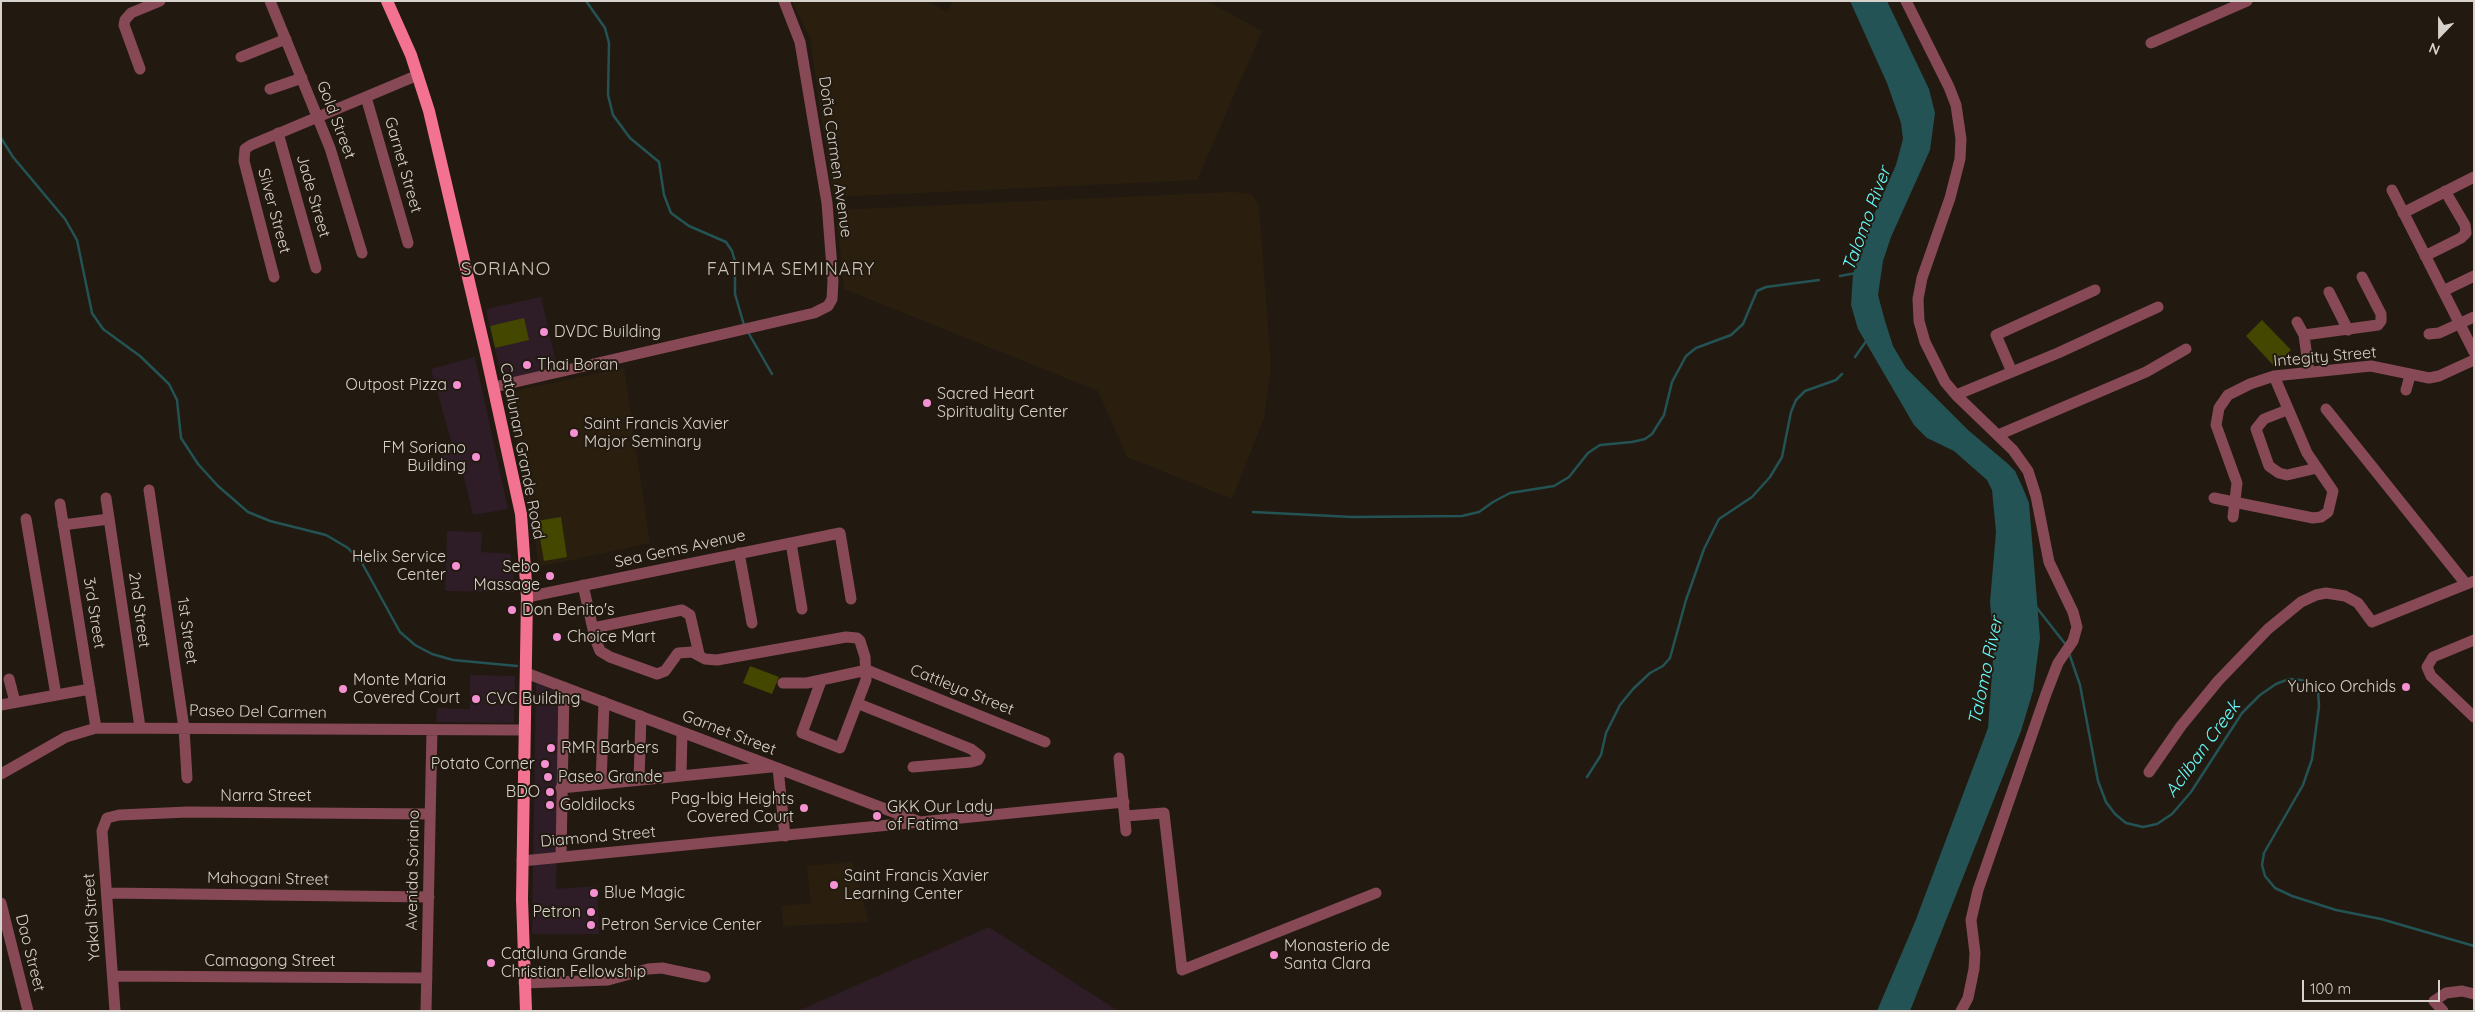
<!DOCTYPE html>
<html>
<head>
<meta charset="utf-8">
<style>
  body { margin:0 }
  #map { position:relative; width:2475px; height:1012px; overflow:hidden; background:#221a10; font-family:Quicksand,sans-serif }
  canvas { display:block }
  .frame { position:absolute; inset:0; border:2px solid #d7d2cb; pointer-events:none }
  .north { position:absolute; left:2415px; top:10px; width:50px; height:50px; -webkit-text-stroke:4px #221a10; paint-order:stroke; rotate:202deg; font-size:14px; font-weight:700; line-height:20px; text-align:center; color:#d7d2cb }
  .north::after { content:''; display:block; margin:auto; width:18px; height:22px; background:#d7d2cb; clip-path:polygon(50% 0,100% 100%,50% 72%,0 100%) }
  .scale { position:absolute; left:2302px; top:980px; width:138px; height:22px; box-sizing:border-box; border:2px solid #d7d2cb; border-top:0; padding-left:6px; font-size:15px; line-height:18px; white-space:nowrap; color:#d7d2cb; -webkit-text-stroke:4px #221a10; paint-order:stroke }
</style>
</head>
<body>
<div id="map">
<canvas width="2475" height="1012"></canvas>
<div class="frame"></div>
<div class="north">N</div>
<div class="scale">100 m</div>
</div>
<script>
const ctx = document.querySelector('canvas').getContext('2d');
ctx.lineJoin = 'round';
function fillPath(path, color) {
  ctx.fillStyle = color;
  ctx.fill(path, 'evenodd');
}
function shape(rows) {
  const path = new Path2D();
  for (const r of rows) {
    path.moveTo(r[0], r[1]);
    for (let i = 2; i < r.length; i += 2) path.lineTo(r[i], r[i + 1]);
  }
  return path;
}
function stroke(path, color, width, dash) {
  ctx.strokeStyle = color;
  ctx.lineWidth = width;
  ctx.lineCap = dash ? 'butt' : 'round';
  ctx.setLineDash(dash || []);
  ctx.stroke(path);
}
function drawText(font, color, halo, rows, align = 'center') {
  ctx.font = font + ' Quicksand,sans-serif';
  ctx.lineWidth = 4;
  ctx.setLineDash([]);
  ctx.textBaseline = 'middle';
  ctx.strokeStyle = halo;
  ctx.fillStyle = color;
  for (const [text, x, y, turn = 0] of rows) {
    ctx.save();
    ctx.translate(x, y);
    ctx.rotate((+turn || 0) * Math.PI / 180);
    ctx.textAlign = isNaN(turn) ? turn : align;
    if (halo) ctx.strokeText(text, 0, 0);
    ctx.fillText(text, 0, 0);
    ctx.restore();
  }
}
fillPath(shape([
  [541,297,557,367,502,380,486,309],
  [475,357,508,509,473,515,462,469,447,472,441,452,453,448,431,369],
  [447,531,482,532,481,552,511,554,515,592,445,591],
  [470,675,515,676,514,723,436,722,437,708,470,709],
  [536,680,560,690,556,889,597,886,599,934,532,934],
  [989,927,1118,1011,798,1011]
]), '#2e1d26');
fillPath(shape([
  [792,1,927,1,947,12,953,1,1207,1,1262,31,1197,180,833,197,810,38],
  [1233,192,1250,194,1254,197,1259,207,1271,367,1264,418,1232,499,1127,457,1098,391,844,289,836,210],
  [624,368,650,543,539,567,529,503,505,393],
  [852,862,869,922,783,926,782,906,811,903,807,866]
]), '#2a1f0f');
fillPath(shape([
  [524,318,529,340,495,348,490,326],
  [2262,320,2291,350,2274,366,2246,336],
  [561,517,567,557,544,561,537,521],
  [750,666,779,677,772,694,743,683]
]), '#434700');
fillPath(shape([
  [1850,1,1887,1,1929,89,1935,113,1930,150,1891,237,1883,261,1878,295,1885,321,1893,346,1906,368,1968,430,2007,463,2015,471,2022,486,2029,503,2040,638,2033,691,2021,731,1910,1011,1877,1011,1915,922,1988,728,1994,646,1990,602,1996,532,1992,490,1987,480,1954,451,1927,438,1914,425,1858,329,1851,305,1853,274,1869,226,1896,165,1903,139,1901,123,1887,83]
]), '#235354');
stroke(shape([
  [586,1,605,28,609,43,608,95,613,115,630,138,659,162,664,195,671,213,689,226,726,242,732,251,735,261,735,294,744,325],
  [1,138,13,157,65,219,77,240,92,313,103,329,140,356,169,384,177,400,181,438,198,464,218,486,248,512,270,521,326,535,348,548,362,563,400,632,415,645,432,654,453,660,517,666],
  [1840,276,1856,273],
  [748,332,772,374],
  [1855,357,1867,340],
  [1253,512,1352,517,1462,516,1479,512,1493,502,1510,493,1554,486,1569,477,1588,453,1600,445,1632,442,1645,439,1652,434,1664,415,1672,382,1686,356,1696,348,1731,335,1743,324,1757,291,1766,287,1819,280],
  [2037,608,2066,645],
  [2069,653,2080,685,2098,781,2106,802,2115,814,2126,823,2143,827,2157,824,2172,814,2191,792,2242,713,2260,695,2276,684,2289,679,2301,680,2310,683,2318,691,2319,706,2312,759,2303,785,2264,853,2262,865,2265,876,2275,888,2292,896,2336,910,2381,919,2474,946],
  [1587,777,1601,755,1606,733,1620,705,1633,689,1650,673,1663,666,1670,658,1686,600,1704,549,1719,519,1752,497,1770,477,1782,457,1791,412,1796,400,1805,391,1836,380,1842,374]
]), '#235354', 2.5);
stroke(shape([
  [270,1,330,148,362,253],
  [1906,1,1949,87,1956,105,1961,139,1960,159,1950,198,1922,278,1918,299,1919,321,1925,342,1945,382,1956,395,2013,450,2028,471,2036,496,2049,562,2073,612,2077,627,2073,641,2058,663,2046,694,1978,890,1971,920,1975,953,1974,969,1968,998,1961,1011],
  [2151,43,2247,1],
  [241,57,286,39],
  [140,69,124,25,125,20,131,13,160,1],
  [270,89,302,78],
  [366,97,408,243],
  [278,133,316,268],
  [2392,190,2474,352],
  [2403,213,2474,177],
  [2425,256,2461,238,2466,233,2465,225,2445,191],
  [274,277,244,161,245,149,251,145,418,75],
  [2443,291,2474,276],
  [2329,292,2348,330],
  [2297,322,2304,335,2309,372],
  [2429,334,2439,333,2474,317],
  [2304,335,2378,325,2381,321,2381,314,2362,277],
  [2012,372,1996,335,2095,290],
  [494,387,814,313,828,306,832,299,833,281,827,203,800,42,784,1],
  [2406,390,2410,376],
  [1956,395,2058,353,2158,307],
  [2326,409,2466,584],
  [2287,410,2264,419,2256,429,2269,466,2279,473,2287,475,2317,468],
  [1998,435,2146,372,2186,349],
  [149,490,184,728,187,778],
  [106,498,140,727],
  [2214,498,2313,518,2321,517,2328,512,2333,491,2307,453,2274,376],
  [60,504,96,728],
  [2233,517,2237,483,2216,425,2219,408,2228,395,2250,384,2274,376,2371,366,2429,378,2439,376,2474,360],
  [26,519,56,695],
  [63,525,109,519],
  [791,543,802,609],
  [739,553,752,623],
  [583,585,595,638,600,651,610,657,657,674,665,671,678,653,692,652,705,659,717,660,846,637,857,638,860,641,865,657,866,680,840,748,802,733,821,681],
  [527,597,840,533,851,599],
  [593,628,682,610,690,615,699,654],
  [2474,640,2433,657,2427,667,2431,676,2474,717],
  [526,673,917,821],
  [9,679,15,702],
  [783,683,807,683,867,670,1045,742],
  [859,704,971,749,980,756,978,760,971,762,913,767],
  [1,705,90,689],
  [1119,758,1126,831],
  [778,768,785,836],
  [2149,772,2181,726,2218,681,2268,629,2301,602,2316,595,2326,593,2345,596,2358,603,2372,622,2474,581],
  [1,774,66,737,96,728,525,730],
  [681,776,682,732],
  [639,780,641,716],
  [601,784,604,702],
  [561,788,771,767],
  [1125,816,1164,813,1182,970,1376,893],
  [561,857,564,687],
  [522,861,1124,802],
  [107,893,429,897],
  [1,903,28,1011],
  [113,976,427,978],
  [524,983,608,980,648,969,662,968,705,977],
  [115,1011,102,831,107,818,119,815,188,812,430,814],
  [426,1011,432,730],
  [2443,1011,2434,1001,2446,993,2462,991,2474,994]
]), '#874956', 11);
stroke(shape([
  [387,1,411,55,429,111,486,354,521,514,527,597,522,899,526,1011]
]), '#f47291', 12);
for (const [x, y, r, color] of [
  [544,332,5,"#f591d3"],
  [527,365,5,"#f591d3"],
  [457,385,5,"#f591d3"],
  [927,403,5,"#f591d3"],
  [574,433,5,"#f591d3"],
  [476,457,5,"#f591d3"],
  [456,566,5,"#f591d3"],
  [550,576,5,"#f591d3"],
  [512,610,5,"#f591d3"],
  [557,637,5,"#f591d3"],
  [2406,687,5,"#f591d3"],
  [343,689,5,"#f591d3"],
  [476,699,5,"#f591d3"],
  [551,748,5,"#f591d3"],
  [545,764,5,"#f591d3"],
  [548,777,5,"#f591d3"],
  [550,792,5,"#f591d3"],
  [550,805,5,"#f591d3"],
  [804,808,5,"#f591d3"],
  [877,816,5,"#f591d3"],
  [834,885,5,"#f591d3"],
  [594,893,5,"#f591d3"],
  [591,912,5,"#f591d3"],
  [591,925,5,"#f591d3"],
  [1274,955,5,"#f591d3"],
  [491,963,5,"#f591d3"]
]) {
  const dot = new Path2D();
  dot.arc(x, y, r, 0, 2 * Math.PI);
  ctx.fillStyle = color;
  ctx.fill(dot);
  stroke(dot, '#221a10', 2);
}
drawText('16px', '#d7d2cb', '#221a10', [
  ["Gold Street",336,120,69],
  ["Doña Carmen Avenue",835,157,82],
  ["Garnet Street",403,165,74],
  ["Jade Street",313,196,74],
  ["Silver Street",274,211,75],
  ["Integity Street",2325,357,-5],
  ["Catalunan Grande Road",522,451,79],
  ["Sea Gems Avenue",680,549,-12],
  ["2nd Street",139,610,82],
  ["3rd Street",94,613,81],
  ["1st Street",187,631,82],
  ["Cattleya Street",962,690,22],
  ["Paseo Del Carmen",258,712,1],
  ["Garnet Street",729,733,21],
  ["Narra Street",266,796],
  ["Diamond Street",598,837,-5],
  ["Avenida Soriano",413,870,-89],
  ["Mahogani Street",268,879,1],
  ["Yakal Street",92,917,-94],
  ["Dao Street",30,953,76],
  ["Camagong Street",270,961]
]);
drawText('16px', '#d7d2cb', '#221a10', [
  ["DVDC Building",554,332],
  ["Thai Boran",537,365],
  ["Outpost Pizza",447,385,"right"],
  ["Sacred Heart",937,394],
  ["Spirituality Center",937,412],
  ["Saint Francis Xavier",584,424],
  ["Major Seminary",584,442],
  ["FM Soriano",466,448,"right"],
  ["Building",466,466,"right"],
  ["Helix Service",446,557,"right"],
  ["Center",446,575,"right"],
  ["Sebo",540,567,"right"],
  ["Massage",540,585,"right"],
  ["Don Benito's",522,610],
  ["Choice Mart",567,637],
  ["Monte Maria",353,680],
  ["Covered Court",353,698],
  ["Yuhico Orchids",2396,687,"right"],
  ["CVC Building",486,699],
  ["RMR Barbers",561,748],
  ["Potato Corner",535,764,"right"],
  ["Paseo Grande",558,777],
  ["BDO",540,792,"right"],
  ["Pag-Ibig Heights",794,799,"right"],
  ["Covered Court",794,817,"right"],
  ["Goldilocks",560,805],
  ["GKK Our Lady",887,807],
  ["of Fatima",887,825],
  ["Saint Francis Xavier",844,876],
  ["Learning Center",844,894],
  ["Blue Magic",604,893],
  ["Petron",581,912,"right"],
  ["Petron Service Center",601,925],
  ["Monasterio de",1284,946],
  ["Santa Clara",1284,964],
  ["Cataluna Grande",501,954],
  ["Christian Fellowship",501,972]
], 'left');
drawText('italic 18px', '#65fdfe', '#221a10', [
  ["Talomo River",1867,219,-70],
  ["Talomo River",1986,671,-78],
  ["Acliban Creek",2203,749,-54]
]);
ctx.letterSpacing = '1px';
drawText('18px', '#cec3b6', '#221a10', [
  ["FATIMA SEMINARY",791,270]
]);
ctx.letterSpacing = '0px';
ctx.letterSpacing = '1px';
drawText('19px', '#cec3b6', '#221a10', [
  ["SORIANO",506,269]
]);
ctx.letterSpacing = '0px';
</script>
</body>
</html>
